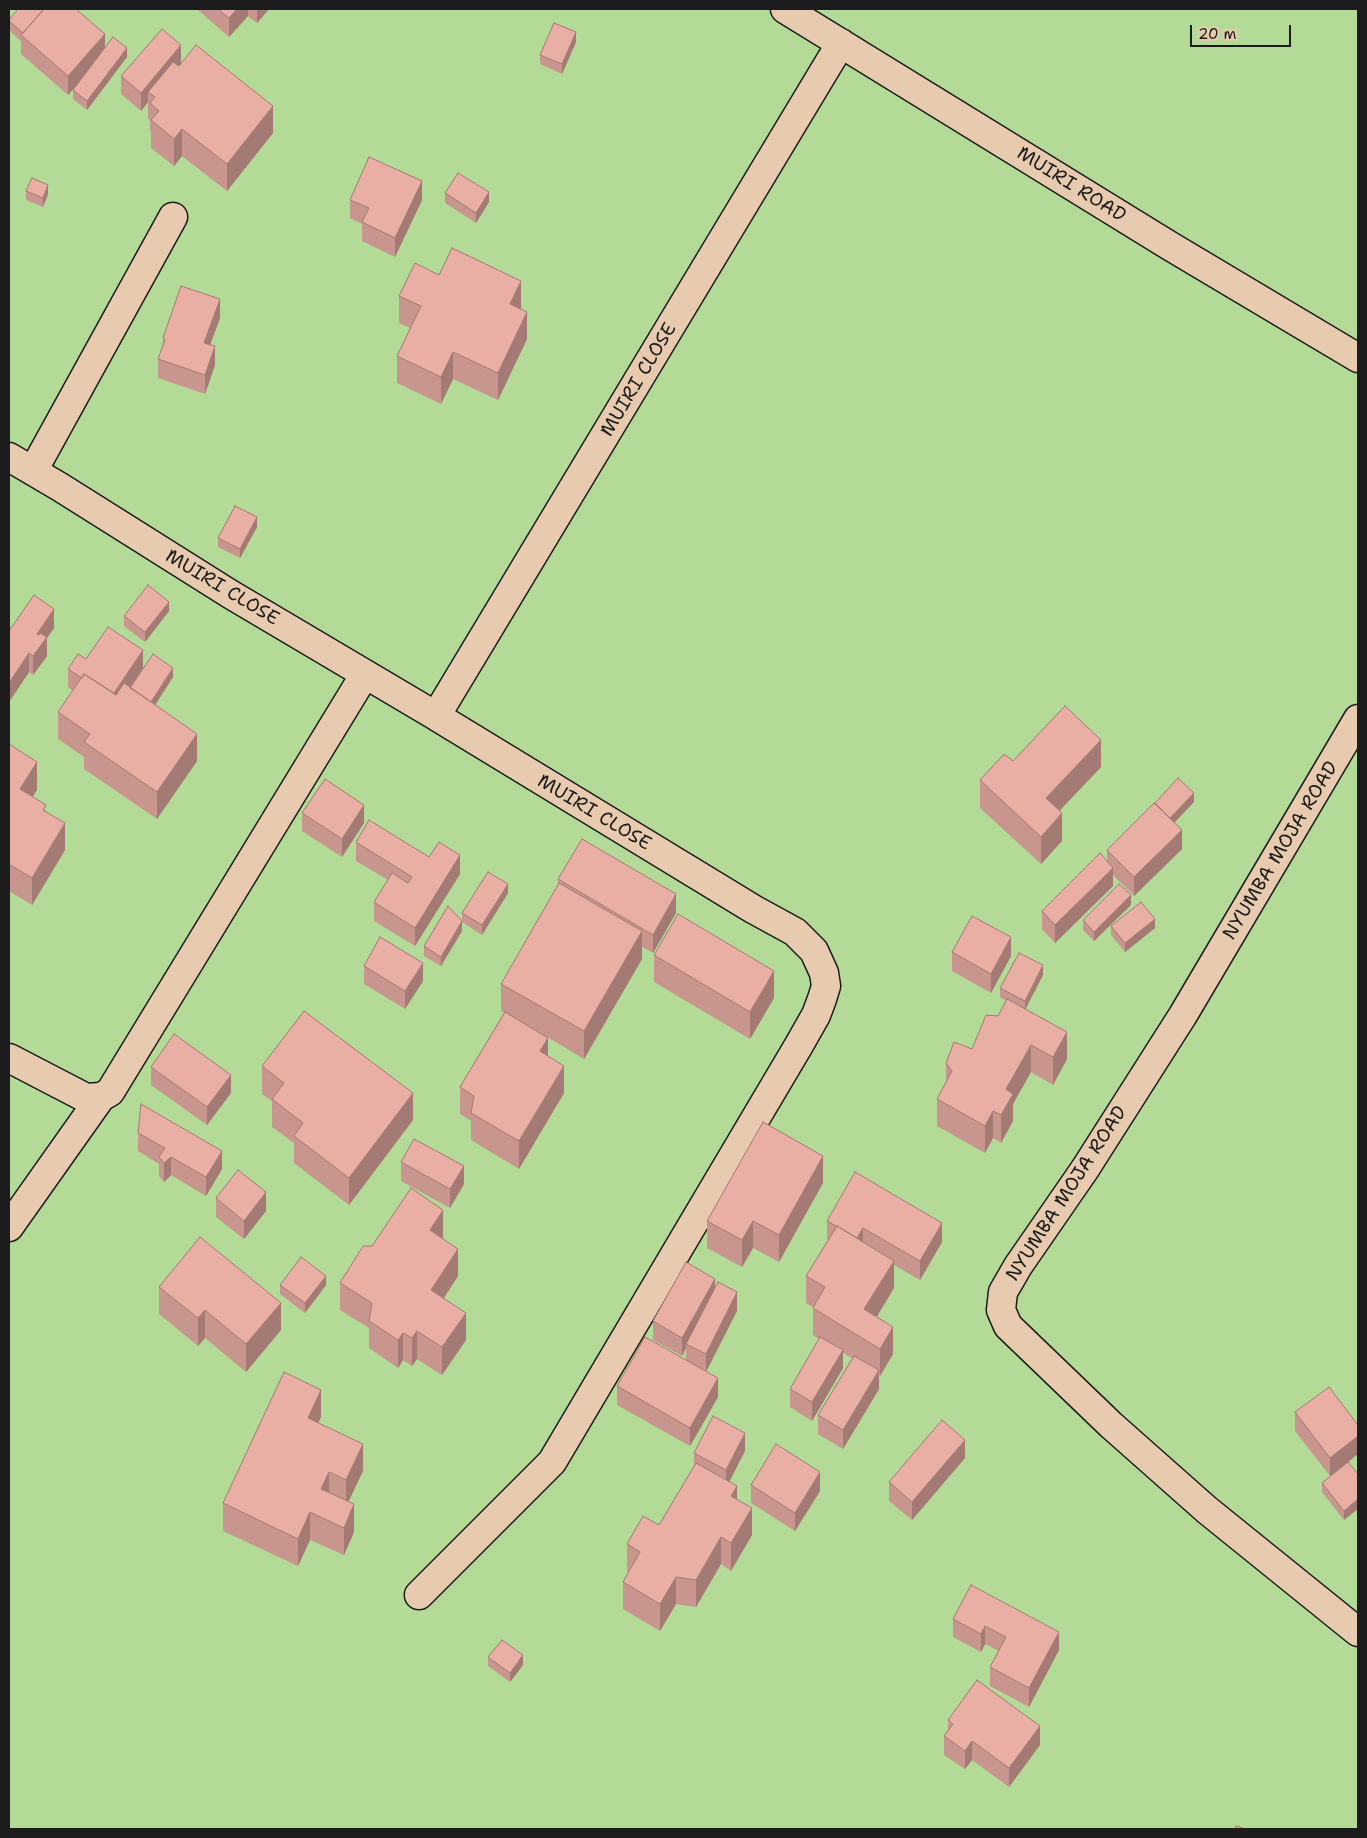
<!DOCTYPE html>
<html>
<head>
<meta charset="utf-8">
<style>
  body { margin:0 }
  #map { position:relative; width:1367px; height:1838px; overflow:hidden; background:#e8cbae; font-family:"Shantell Sans",sans-serif }
  canvas { display:block }
  .frame { position:absolute; inset:0; border:10px solid #1c1c1c; pointer-events:none }
  .scale { position:absolute; left:1190px; top:25px; width:101px; height:22px; box-sizing:border-box; border:2px solid #1c1c1c; border-top:0; padding-left:6px; font-size:15px; line-height:18px; white-space:nowrap; color:#1c1c1c; -webkit-text-stroke:4px #e8cbae; paint-order:stroke }
</style>
</head>
<body>
<div id="map">
<canvas width="1367" height="1838"></canvas>
<div class="frame"></div>
<div class="scale">20 m</div>
</div>
<script>
const ctx = document.querySelector('canvas').getContext('2d');
ctx.lineJoin = 'round';
function fillPath(path, color) {
  ctx.fillStyle = color;
  ctx.fill(path, 'evenodd');
}
function shape(rows) {
  const path = new Path2D();
  for (const r of rows) {
    path.moveTo(r[0], r[1]);
    for (let i = 2; i < r.length; i += 2) path.lineTo(r[i], r[i + 1]);
  }
  return path;
}
function stroke(path, color, width, dash) {
  ctx.strokeStyle = color;
  ctx.lineWidth = width;
  ctx.lineCap = dash ? 'butt' : 'round';
  ctx.setLineDash(dash || []);
  ctx.stroke(path);
}
function drawText(font, color, halo, rows, align = 'center') {
  ctx.font = font + ' "Shantell Sans",sans-serif';
  ctx.lineWidth = 4;
  ctx.setLineDash([]);
  ctx.textBaseline = 'middle';
  ctx.strokeStyle = halo;
  ctx.fillStyle = color;
  for (const [text, x, y, turn = 0] of rows) {
    ctx.save();
    ctx.translate(x, y);
    ctx.rotate((+turn || 0) * Math.PI / 180);
    ctx.textAlign = isNaN(turn) ? turn : align;
    if (halo) ctx.strokeText(text, 0, 0);
    ctx.fillText(text, 0, 0);
    ctx.restore();
  }
}
fillPath(shape([
  [9,9,1358,9,1358,1829,9,1829]
]), '#b3db97');
const minor = shape([
  [785,9,1170,246,1358,358],
  [9,457,60,487,230,594,436,716],
  [33,471,173,217],
  [1358,719,1183,1015,1085,1169,1018,1266,1003,1292,1001,1310,1008,1326,1111,1425,1207,1510,1358,1632],
  [9,1058,86,1098,101,1097,110,1092,365,674],
  [9,1227,101,1097],
  [419,1595,552,1462,799,1045,816,1015,822,999,826,986,824,973,814,951,795,932,753,909,436,716,841,43]
]);
stroke(minor, '#1c1c1c', 31);
stroke(minor, '#e8cbae', 28);
fillPath(shape([
  [197,9,269,9,257,23,248,16,229,37],
  [9,20,105,48,127,57,87,110,73,99,73,90,77,85,68,95,21,54,21,41,9,30],
  [576,42,562,74,540,64,540,55],
  [181,64,273,133,227,191,182,156,174,166,151,148,151,132,150,131,150,120,148,119,148,102,141,111,121,94,121,76],
  [26,191,48,194,43,207,26,200],
  [445,193,489,202,476,223,445,203],
  [350,200,422,200,395,257,362,241,362,224,350,218],
  [439,275,521,309,527,339,498,400,453,379,441,404,397,383,397,356,410,328,399,323,399,296],
  [220,318,210,345,215,365,205,394,158,378,158,359,163,347,163,338],
  [257,527,240,558,218,547,218,538],
  [169,611,145,642,124,626,124,616],
  [54,628,47,638,47,656,33,675,29,672,9,702,9,631],
  [86,659,143,668,130,687,173,677,155,705,197,761,157,819,84,769,84,757,58,739,58,712,73,691,68,687,68,669],
  [9,744,37,790,32,797,46,811,65,850,32,905,9,891],
  [1013,761,1101,767,1059,811,1062,841,1041,864,980,808,980,780],
  [1194,802,1174,823,1182,849,1134,896,1113,875,1113,886,1055,943,1042,929,1042,911,1107,861,1107,850],
  [302,813,364,823,342,857,302,831],
  [356,842,460,874,415,946,374,921,374,902,388,880,356,861],
  [558,879,676,913,653,953,642,947,642,959,584,1059,547,1037,548,1056,564,1093,519,1169,471,1140,471,1121,460,1114,460,1087,504,1013,501,1011,501,984,558,886],
  [508,893,482,935,462,922,462,913],
  [1131,905,1094,941,1083,930,1083,920],
  [1111,926,1155,928,1125,952,1111,935],
  [462,931,441,966,424,956,424,946],
  [952,952,1011,956,991,993,952,971],
  [654,955,774,998,750,1039,654,982],
  [364,966,423,981,405,1009,364,984],
  [1043,975,1025,1009,1067,1059,1053,1085,1031,1072,1013,1104,1013,1121,1001,1143,993,1138,985,1153,937,1126,937,1099,946,1082,946,1063,972,1049,998,1016,1006,1001,1000,997,1000,988],
  [262,1066,413,1120,349,1205,294,1163,294,1143,272,1127,272,1101,262,1094],
  [151,1067,231,1093,207,1125,151,1085],
  [138,1133,222,1169,206,1196,171,1175,164,1182,159,1176,159,1164,138,1151],
  [401,1162,464,1184,450,1208,401,1181],
  [823,1183,779,1262,753,1248,742,1267,707,1248,707,1221],
  [216,1198,266,1211,244,1239,216,1217],
  [827,1221,942,1242,920,1280,894,1265,894,1288,877,1317,893,1354,880,1376,879,1375,879,1389,843,1449,818,1434,818,1415,852,1358,843,1353,843,1368,812,1421,790,1407,790,1389,819,1339,813,1335,813,1307,806,1303,806,1276,828,1240,827,1239],
  [443,1237,443,1238,458,1276,444,1298,466,1340,442,1375,417,1359,412,1366,403,1360,398,1368,369,1348,369,1328,340,1310,340,1283,372,1246],
  [280,1285,326,1285,305,1313,280,1294],
  [159,1287,281,1330,246,1372,205,1338,198,1346,159,1314],
  [715,1288,737,1311,706,1371,718,1397,690,1446,617,1405,617,1386,686,1360,686,1348,682,1356,653,1340,653,1321],
  [1295,1412,1358,1425,1358,1454,1348,1462,1344,1520,1322,1492,1322,1483,1330,1476,1295,1431],
  [321,1417,318,1423,363,1471,348,1501,354,1532,344,1555,310,1540,298,1566,223,1531,223,1503],
  [745,1451,729,1482,752,1535,731,1571,721,1564,696,1607,676,1604,660,1631,623,1609,623,1582,628,1573,627,1571,627,1544,659,1525,694,1466,694,1453],
  [965,1458,912,1520,889,1501,889,1482],
  [751,1485,820,1491,795,1531,751,1503],
  [971,1585,1059,1650,1029,1707,990,1686,990,1667,999,1651,985,1644,981,1652,953,1637,953,1619],
  [488,1657,523,1665,510,1682,488,1666],
  [948,1720,1040,1745,1009,1787,972,1760,965,1769,944,1755,944,1736,948,1732]
]), '#c8968e');
fillPath(shape([
  [237,9,248,9,248,16,229,37,229,18],
  [257,9,269,9,257,23],
  [576,32,576,42,562,74,562,64],
  [105,34,105,53,68,95,68,76],
  [181,45,181,64,148,92,148,102,141,111,141,93],
  [127,48,127,57,87,110,87,101],
  [273,106,273,133,227,191,227,164],
  [182,129,182,156,174,166,174,139],
  [422,181,422,200,395,257,395,238],
  [48,185,48,194,43,207,43,198],
  [489,192,489,202,476,223,476,213],
  [521,281,521,308,510,331,510,304],
  [220,299,220,318,204,361,204,343],
  [527,312,527,339,498,400,498,373],
  [215,346,215,365,205,394,205,375],
  [453,352,453,379,441,404,441,377],
  [257,517,257,527,240,558,240,549],
  [169,602,169,611,145,642,145,632],
  [54,609,54,628,47,638,47,656,33,675,33,656,37,634],
  [143,650,143,668,114,712,114,694],
  [29,653,29,672,9,702,9,683],
  [173,668,173,677,146,719,146,710],
  [197,734,197,761,157,819,157,792],
  [1101,740,1101,767,1046,825,1046,798],
  [37,762,37,790,20,816,20,789],
  [1194,793,1194,802,1169,828,1169,819],
  [364,805,364,823,342,857,342,839],
  [1062,813,1062,841,1041,864,1041,837],
  [65,823,65,850,32,905,32,878],
  [1182,830,1182,849,1134,896,1134,877],
  [460,855,460,874,415,946,415,928],
  [1113,868,1113,886,1055,943,1055,925],
  [508,884,508,893,482,935,482,925],
  [676,894,676,913,653,953,653,935],
  [1131,895,1131,905,1094,941,1094,932],
  [1155,919,1155,928,1125,952,1125,943],
  [462,921,462,931,441,966,441,957],
  [642,931,642,959,584,1059,584,1031],
  [1011,937,1011,956,991,993,991,974],
  [423,963,423,981,405,1009,405,991],
  [1043,965,1043,975,1025,1010,1025,1001],
  [774,971,774,998,750,1039,750,1012],
  [1067,1032,1067,1059,1053,1085,1053,1057],
  [548,1038,548,1065,540,1051],
  [1031,1045,1031,1072,1013,1104,1013,1121,1001,1143,1001,1115,1006,1089],
  [564,1066,564,1093,519,1169,519,1141],
  [231,1075,231,1093,207,1125,207,1107],
  [413,1093,413,1120,349,1205,349,1178],
  [993,1111,993,1138,985,1153,985,1126],
  [222,1151,222,1169,206,1196,206,1177],
  [823,1156,823,1183,779,1262,779,1235],
  [171,1157,171,1175,164,1182,164,1163],
  [464,1166,464,1184,450,1208,450,1189],
  [266,1192,266,1211,244,1239,244,1221],
  [443,1210,443,1237,430,1257,430,1230],
  [753,1221,753,1248,742,1267,742,1240],
  [942,1223,942,1242,920,1280,920,1261],
  [863,1228,863,1246,857,1239],
  [458,1249,458,1276,431,1317,431,1290],
  [894,1261,894,1288,864,1337,864,1309],
  [326,1276,326,1285,305,1313,305,1303],
  [715,1279,715,1298,686,1344,686,1348,682,1356,682,1338],
  [737,1292,737,1311,706,1372,706,1354],
  [281,1303,281,1330,246,1372,246,1344],
  [205,1310,205,1338,198,1346,198,1318],
  [466,1313,466,1340,442,1375,442,1347],
  [893,1327,893,1354,880,1376,880,1349],
  [417,1331,417,1359,412,1366,412,1338],
  [403,1333,403,1360,398,1368,398,1340],
  [843,1350,843,1368,812,1421,812,1402],
  [879,1370,879,1389,843,1449,843,1430],
  [718,1378,718,1397,690,1446,690,1428],
  [321,1390,321,1417,308,1445,308,1418],
  [745,1433,745,1451,726,1488,726,1470],
  [1358,1436,1358,1454,1330,1476,1330,1458],
  [965,1440,965,1458,912,1520,912,1502],
  [363,1444,363,1471,346,1507,346,1480],
  [329,1472,329,1499,321,1489],
  [820,1472,820,1491,795,1531,795,1513],
  [737,1486,737,1514,731,1496],
  [1358,1499,1358,1509,1344,1520,1344,1511],
  [354,1504,354,1532,344,1555,344,1528],
  [752,1508,752,1535,731,1571,731,1543],
  [310,1512,310,1540,298,1566,298,1539],
  [721,1537,721,1564,696,1607,696,1580],
  [676,1577,676,1604,660,1631,660,1604],
  [985,1626,985,1644,981,1652,981,1634],
  [1059,1632,1059,1650,1029,1707,1029,1688],
  [523,1655,523,1665,510,1682,510,1673],
  [1040,1726,1040,1745,1009,1787,1009,1768],
  [972,1741,972,1760,965,1769,965,1751]
]), '#a37a74');
const building = shape([
  [18,9,44,9,23,33,9,21,9,20,18,9],
  [44,9,76,9,105,34,68,76,21,35,44,9],
  [218,9,237,9,229,18,218,9],
  [554,23,576,32,562,64,540,55,554,23],
  [162,29,181,45,141,93,121,76,162,29],
  [113,37,127,48,87,101,73,90,113,37],
  [196,45,273,106,227,164,182,129,174,139,151,120,159,111,150,103,155,97,148,92,173,62,179,66,196,45],
  [369,157,422,181,395,238,362,222,369,208,350,200,369,157],
  [458,173,489,192,476,213,445,193,458,173],
  [32,178,48,185,43,198,26,191,32,178],
  [452,248,521,281,510,304,527,312,498,373,453,352,441,377,397,356,421,306,399,296,415,263,439,275,452,248],
  [181,286,220,299,204,343,215,346,205,375,158,359,165,340,163,338,181,286],
  [235,506,257,517,240,549,218,538,235,506],
  [148,585,169,602,145,632,124,616,148,585],
  [34,595,54,609,37,634,39,635,40,633,47,637,33,656,29,653,9,683,9,631,34,595],
  [108,627,143,650,114,693,84,674,82,678,68,669,78,654,86,659,108,627],
  [153,654,173,668,151,702,130,688,153,654],
  [84,674,116,695,124,683,197,734,157,792,84,742,90,734,58,712,84,674],
  [1065,706,1101,740,1046,798,1062,813,1041,837,980,780,1004,754,1013,761,1065,706],
  [9,744,37,762,20,789,46,805,43,810,65,823,32,878,9,864,9,744],
  [1178,778,1194,793,1170,818,1155,803,1178,778],
  [325,779,364,805,342,839,302,813,325,779],
  [1154,803,1182,830,1134,877,1107,850,1154,803],
  [369,820,429,857,439,842,460,855,415,928,374,902,392,873,408,883,412,877,356,842,369,820],
  [582,839,676,894,653,935,558,879,582,839],
  [1100,853,1113,868,1055,925,1042,911,1100,853],
  [488,872,508,884,482,925,462,913,488,872],
  [559,883,642,931,584,1031,501,984,559,883],
  [1119,884,1131,895,1094,932,1083,920,1119,884],
  [1141,902,1155,919,1125,943,1111,926,1141,902],
  [448,906,462,921,441,957,424,946,448,906],
  [678,914,774,971,750,1012,654,955,678,914],
  [972,916,1011,937,991,974,952,952,972,916],
  [380,937,423,963,405,991,364,966,380,937],
  [1019,953,1043,965,1025,1001,1000,988,1019,953],
  [1007,999,1067,1032,1053,1057,1031,1045,1006,1089,1013,1094,1001,1115,993,1111,985,1126,937,1099,952,1071,946,1063,954,1042,972,1049,986,1015,998,1016,1007,999],
  [304,1011,413,1093,349,1178,294,1136,303,1123,272,1099,284,1083,262,1066,304,1011],
  [505,1012,548,1038,540,1051,564,1066,519,1141,471,1113,474,1096,460,1087,505,1012],
  [174,1034,231,1075,207,1107,151,1067,174,1034],
  [141,1104,222,1151,206,1177,171,1157,164,1163,159,1157,165,1148,138,1133,141,1104],
  [763,1122,823,1156,779,1235,753,1221,742,1240,707,1221,763,1122],
  [414,1139,464,1166,450,1189,401,1162,414,1139],
  [238,1170,266,1192,244,1221,216,1198,238,1170],
  [855,1172,942,1223,920,1261,863,1228,857,1238,837,1226,836,1226,827,1221,855,1172],
  [411,1188,443,1210,430,1230,458,1249,431,1290,466,1313,442,1347,417,1331,412,1338,403,1333,398,1340,369,1321,372,1303,340,1283,363,1246,372,1246,411,1188],
  [837,1226,894,1261,864,1309,893,1327,880,1349,813,1308,825,1287,806,1276,837,1226],
  [200,1237,281,1303,246,1344,205,1310,198,1318,159,1287,200,1237],
  [301,1257,326,1276,305,1303,280,1285,301,1257],
  [686,1262,715,1279,682,1338,653,1321,686,1262],
  [718,1282,737,1292,706,1354,686,1344,718,1282],
  [645,1337,718,1378,690,1428,617,1386,645,1337],
  [820,1337,843,1350,812,1402,790,1389,820,1337],
  [854,1356,879,1370,843,1430,818,1415,854,1356],
  [284,1372,321,1390,308,1418,363,1444,346,1480,329,1472,321,1489,354,1504,344,1528,310,1512,298,1539,223,1503,284,1372],
  [1329,1387,1358,1425,1358,1436,1330,1458,1295,1412,1329,1387],
  [713,1416,745,1433,726,1470,694,1453,713,1416],
  [942,1420,965,1440,912,1502,889,1482,942,1420],
  [776,1444,820,1472,795,1513,751,1485,776,1444],
  [1348,1462,1358,1474,1358,1499,1344,1511,1322,1483,1348,1462],
  [696,1463,737,1486,731,1496,752,1508,731,1543,721,1537,696,1580,676,1577,660,1604,623,1582,640,1552,627,1544,643,1516,659,1525,696,1463],
  [971,1585,1059,1632,1029,1688,990,1667,1006,1637,985,1626,981,1634,953,1619,971,1585],
  [502,1640,523,1655,510,1673,488,1657,502,1640],
  [977,1680,1040,1726,1009,1768,972,1741,965,1751,944,1736,953,1724,948,1720,977,1680],
  [1236,1826,1246,1829,1235,1829,1236,1826]
]);
fillPath(building, '#e9afa5');
stroke(building, '#a37a74', 1);
drawText('19px', '#1c1c1c', '#e8cbae', [
  ["MUIRI ROAD",1071,185,32],
  ["MUIRI CLOSE",639,380,-59],
  ["MUIRI CLOSE",222,588,31],
  ["MUIRI CLOSE",594,813,31],
  ["NYUMBA MOJA ROAD",1281,851,-59],
  ["NYUMBA MOJA ROAD",1067,1194,-57]
]);
</script>
</body>
</html>
